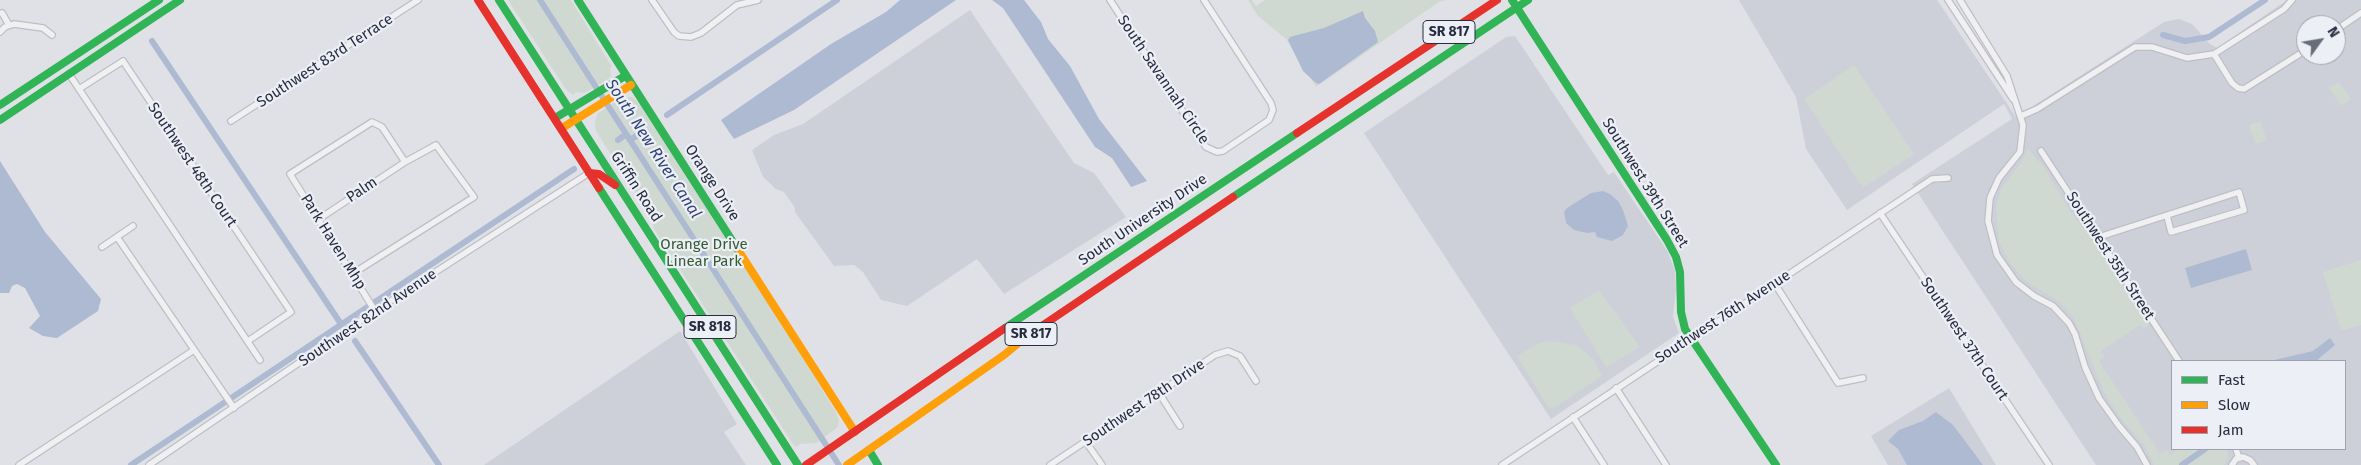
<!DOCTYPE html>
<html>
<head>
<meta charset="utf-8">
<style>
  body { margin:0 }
  #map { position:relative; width:2361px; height:465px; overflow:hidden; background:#e0e1e6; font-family:"Fira Sans",sans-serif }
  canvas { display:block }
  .legend { position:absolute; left:2171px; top:360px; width:175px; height:90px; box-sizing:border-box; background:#edeff6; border:1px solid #9ea1ad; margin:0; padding:6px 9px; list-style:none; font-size:15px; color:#272c3f }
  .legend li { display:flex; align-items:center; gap:10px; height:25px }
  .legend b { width:25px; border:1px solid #9ea1ad }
  .north { position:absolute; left:2296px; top:15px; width:50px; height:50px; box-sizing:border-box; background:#edeff6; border:1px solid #9ea1ad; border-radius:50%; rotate:58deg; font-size:14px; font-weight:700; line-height:20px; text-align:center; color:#272c3f }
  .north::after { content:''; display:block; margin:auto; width:18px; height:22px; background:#686b79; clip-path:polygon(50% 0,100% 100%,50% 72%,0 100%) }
</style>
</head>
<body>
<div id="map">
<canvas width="2361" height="465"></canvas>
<ul class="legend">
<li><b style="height:6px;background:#30b455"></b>Fast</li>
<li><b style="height:6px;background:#ff9f0a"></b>Slow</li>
<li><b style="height:6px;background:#e5322d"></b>Jam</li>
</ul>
<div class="north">N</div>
</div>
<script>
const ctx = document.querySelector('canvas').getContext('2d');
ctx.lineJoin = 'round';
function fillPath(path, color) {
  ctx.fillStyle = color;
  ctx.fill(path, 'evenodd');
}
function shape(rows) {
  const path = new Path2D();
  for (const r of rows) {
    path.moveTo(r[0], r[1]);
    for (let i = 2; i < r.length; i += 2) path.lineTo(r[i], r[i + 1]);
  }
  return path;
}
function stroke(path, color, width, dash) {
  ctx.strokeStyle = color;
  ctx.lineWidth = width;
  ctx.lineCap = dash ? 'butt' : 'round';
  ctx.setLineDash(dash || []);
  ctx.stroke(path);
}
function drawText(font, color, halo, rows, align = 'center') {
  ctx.font = font + ' "Fira Sans",sans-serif';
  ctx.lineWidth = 4.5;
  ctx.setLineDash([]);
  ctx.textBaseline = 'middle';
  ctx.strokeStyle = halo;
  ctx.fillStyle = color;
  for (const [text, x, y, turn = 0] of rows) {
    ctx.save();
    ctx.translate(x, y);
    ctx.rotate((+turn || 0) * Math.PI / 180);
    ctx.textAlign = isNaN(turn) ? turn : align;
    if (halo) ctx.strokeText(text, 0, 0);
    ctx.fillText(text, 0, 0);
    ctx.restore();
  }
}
fillPath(shape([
  [1739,0,1937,0,2016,117,2164,22,2179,19,2192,24,2210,44,2217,48,2287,0,2361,0,2361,465,2096,465,1912,184,2012,119,2004,104,1847,210,1806,149,1796,97],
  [2306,25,2336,25,2336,55,2306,55],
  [2172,361,2345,361,2345,449,2172,449],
  [970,10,1074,163,1094,173,1126,217,1004,294,977,259,907,306,881,300,863,272,854,265,834,266,795,212,795,208,784,192,776,189,763,177,752,150,774,135,803,124],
  [1515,36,1608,175,1614,172,1668,252,1675,271,1676,289,1673,317,1679,333,1551,419,1364,133,1506,37],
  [680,331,737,424,724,432,746,465,484,465],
  [1949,388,1996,465,1888,465,1871,436]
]), '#ced0d9');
fillPath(shape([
  [508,0,571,0,612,67,610,68,611,77,585,93,576,92,574,95,567,91],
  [1248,0,1252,0,1256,6,1265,0,1446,0,1439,2,1316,87,1286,39,1258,16],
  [1854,65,1914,154,1863,188,1804,99],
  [2339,82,2351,99,2341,106,2329,88],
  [622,97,632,97,639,102,742,261,836,412,839,421,837,428,816,443,799,444,797,447,793,444,654,229,649,214,596,131,595,124,597,114],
  [2260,121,2267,140,2256,144,2249,125],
  [2028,149,2043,166,2072,214,2093,241,2149,325,2143,329,2140,325,2101,351,2105,357,2099,361,2160,454,2167,449,2170,455,2180,449,2227,449,2228,456,2224,465,2154,465,2145,446,2119,416,2104,392,2074,318,2061,303,2026,281,2009,262,1999,240,1996,207,2001,189,2022,161],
  [2361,260,2361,325,2341,331,2323,272],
  [1599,290,1640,347,1606,367,1570,308],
  [1549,341,1576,345,1593,359,1602,376,1554,408,1548,407,1517,356,1537,344]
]), '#cfd9d1');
fillPath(shape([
  [900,0,956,0,794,110,734,139,721,120,831,44,886,12],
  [992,0,1024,0,1041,22,1048,39,1070,66,1099,119,1147,181,1131,187,1112,158,1095,147,1003,8],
  [1363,11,1365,18,1375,31,1378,42,1319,84,1316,83,1303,71,1288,40,1290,37,1324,28],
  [0,161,45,232,101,299,98,311,57,338,43,336,29,328,40,316,25,288,17,284,12,286,9,293,0,293],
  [1603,191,1610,194,1618,201,1623,210,1628,226,1623,235,1612,241,1597,237,1595,232,1587,233,1574,230,1566,223,1565,217,1564,212,1567,208,1591,193],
  [2246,249,2252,270,2191,288,2185,268],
  [2330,338,2335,345,2316,361,2270,361,2313,351],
  [1936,412,1953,425,1983,465,1907,465,1898,449,1888,441,1899,430,1923,421]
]), '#aeb9d2');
stroke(shape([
  [540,0,839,465],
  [2163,35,2185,41,2209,37,2265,0],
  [152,41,341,324],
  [667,115,837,0],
  [618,140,626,134],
  [630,140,641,133],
  [355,341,439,465],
  [131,465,574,169],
  [2182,465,2205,449]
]), '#aeb9d2', 6);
const street = shape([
  [652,0,674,32,679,36,691,37,701,33,737,5,758,0],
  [1110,0,1206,147,1217,152,1223,151,1269,120,1273,110,1271,103,1204,0],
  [1948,0,2013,99],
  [1960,0,2007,76,2023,125,2020,152,1999,178,1990,198,1988,221,1997,255,2016,282,2034,296,2053,306,2069,323,2075,334,2085,367,2099,398,2119,426,2137,447,2147,465],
  [2,13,9,25],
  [2336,30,2361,13],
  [0,32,5,27,14,24,43,28,52,35],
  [2214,54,2232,83,2238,88,2244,89,2306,50],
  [69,74,260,360],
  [79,89,123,61,291,312,248,341],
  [2021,116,2037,109,2135,47,2152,47,2187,58,2214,54,2284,9,2292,0],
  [231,121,418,0],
  [2041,151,2179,361],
  [1880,213,2049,465],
  [319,219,405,162,436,145,474,197,352,274],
  [117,237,234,408],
  [2099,237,2239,192,2244,210,2171,232,2167,216],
  [102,247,133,226],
  [1775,284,1838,383,1863,378],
  [375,311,290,174,372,122,382,127,405,162],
  [1616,388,1666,465],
  [1159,393,1180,426],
  [1573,417,1604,465],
  [1086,442,1102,465],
  [2236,449,2239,458],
  [19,465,194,350],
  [149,465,375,311,589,173],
  [1050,465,1215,355,1228,351,1240,356,1256,381],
  [1502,465,1932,179,1948,178],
  [2232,465,2236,459,2243,457,2250,460,2254,465]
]);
stroke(street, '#bebfc4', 8);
stroke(street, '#f0f0f2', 5.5);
stroke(shape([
  [499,0,798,465],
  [578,0,740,253],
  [1512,0,1667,240,1676,257,1680,272,1681,312,1685,329,1776,465],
  [0,105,159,0],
  [555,118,625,76],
  [0,120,180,0],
  [599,188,777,465],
  [1233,197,1528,0],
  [1005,328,1297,133],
  [869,450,878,465]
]), '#30b455', 8);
stroke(shape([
  [562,128,631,85],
  [740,253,855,432],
  [847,465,1004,355,1027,336]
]), '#ff9f0a', 8);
stroke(shape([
  [478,0,599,188],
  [1297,133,1497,0],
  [589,173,599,174,615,185],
  [1027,336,1233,197],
  [806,465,1005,328]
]), '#e5322d', 8);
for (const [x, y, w] of [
  [1449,32,52],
  [710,327,52],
  [1031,334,52]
]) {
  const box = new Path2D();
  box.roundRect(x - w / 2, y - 11.5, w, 23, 4);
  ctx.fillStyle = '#edeff6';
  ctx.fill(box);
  stroke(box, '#272c3f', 1);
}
drawText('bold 14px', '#272c3f', null, [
  ["SR 817",1449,32],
  ["SR 818",710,327],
  ["SR 817",1031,334]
]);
drawText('15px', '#272c3f', '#edeff6', [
  ["Southwest 83rd Terrace",325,61,-33],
  ["South Savannah Circle",1163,80,56],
  ["Southwest 48th Court",192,165,56],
  ["Orange Drive",712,183,57],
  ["Southwest 39th Street",1645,183,58],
  ["Griffin Road",636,187,57],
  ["Palm",362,190,-34],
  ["South University Drive",1143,220,-34],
  ["Park Haven Mhp",333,242,58],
  ["Southwest 35th Street",2110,256,57],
  ["Southwest 76th Avenue",1723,317,-33],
  ["Southwest 82nd Avenue",368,318,-34],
  ["Southwest 37th Court",1964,339,56],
  ["Southwest 78th Drive",1144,403,-34]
]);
drawText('15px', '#355b34', '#edeff6', [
  ["Orange Drive",704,245],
  ["Linear Park",704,262]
]);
drawText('italic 16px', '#304374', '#edeff6', [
  ["South New River Canal",653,149,57]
]);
</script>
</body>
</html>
